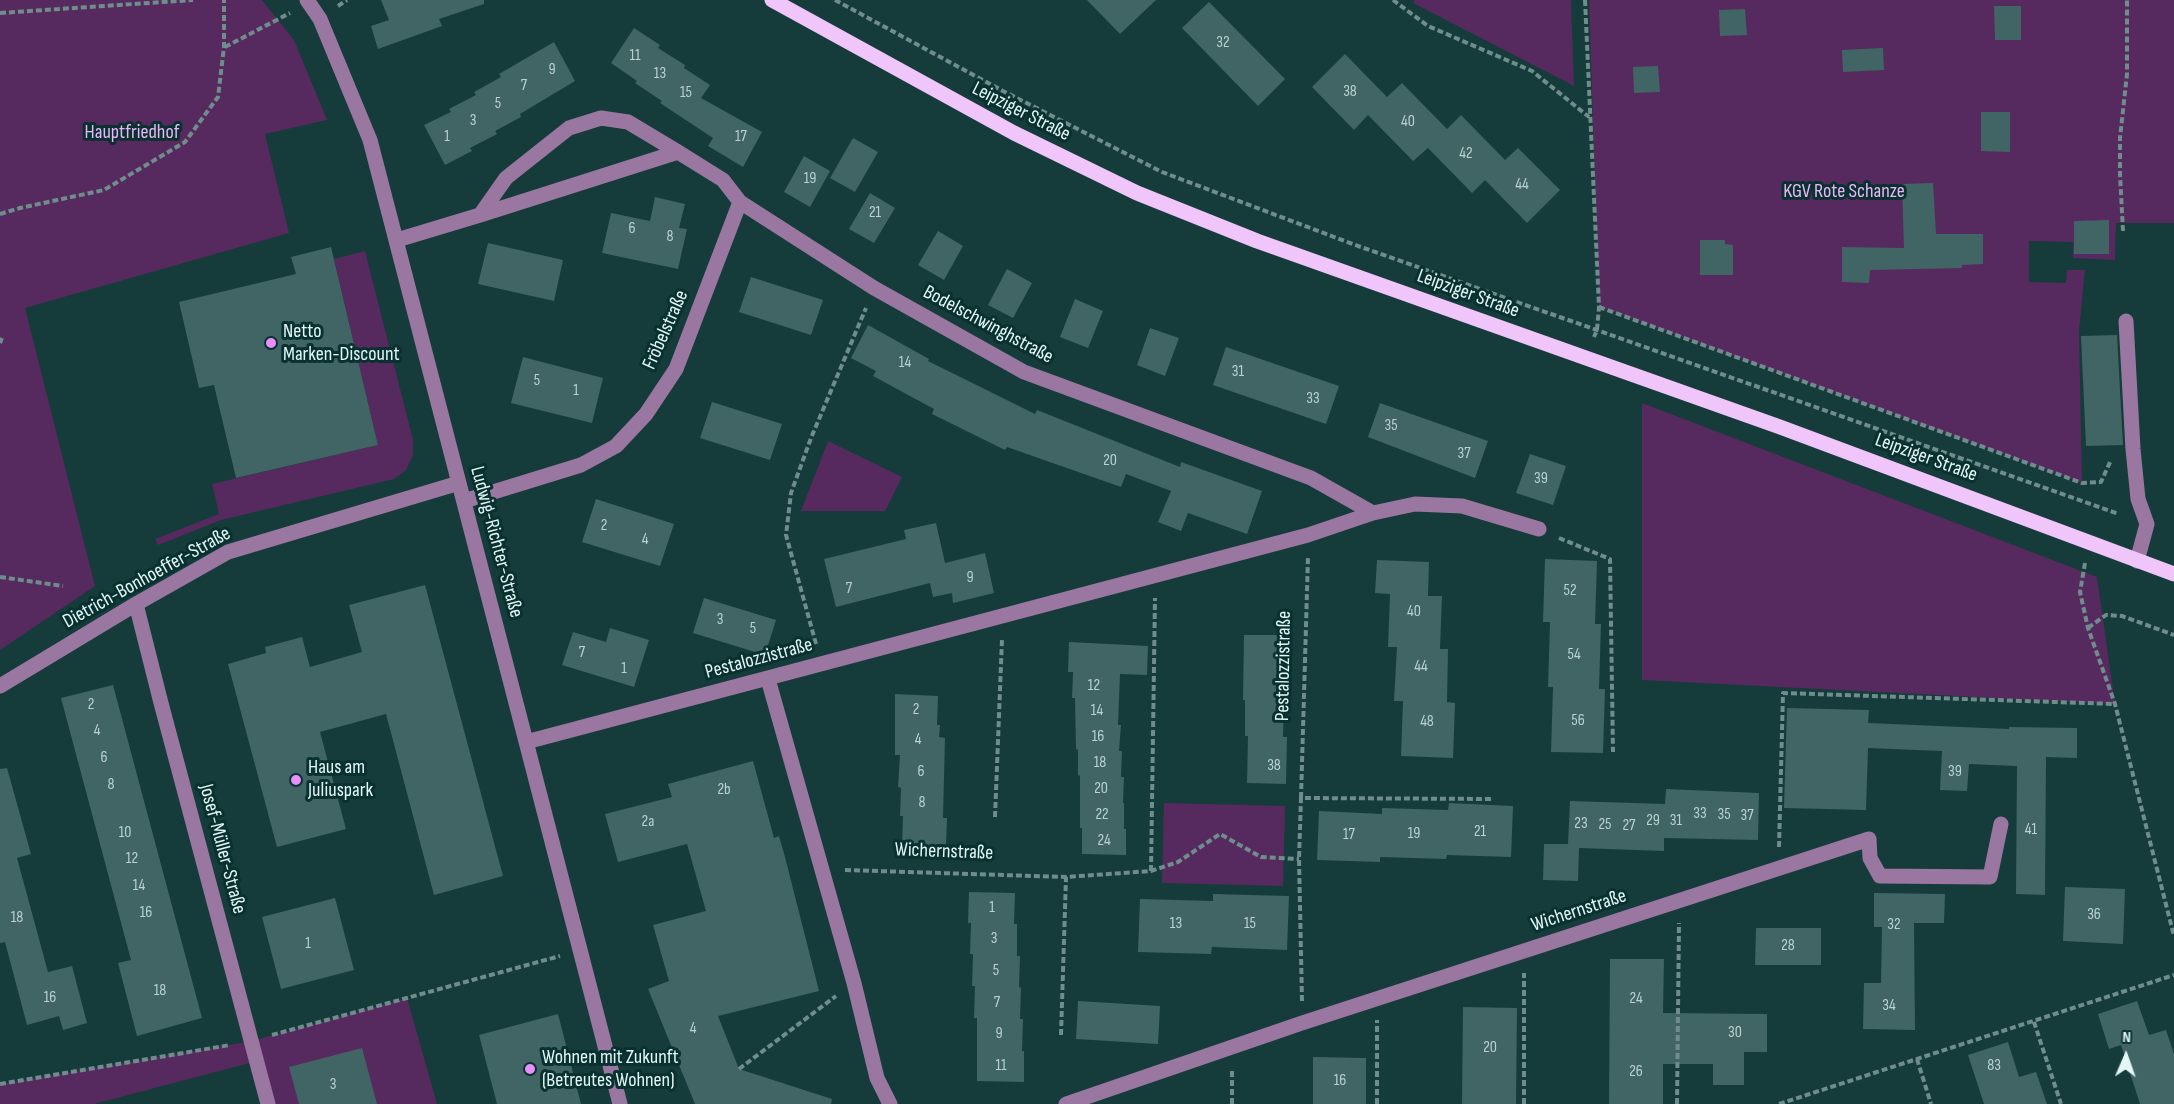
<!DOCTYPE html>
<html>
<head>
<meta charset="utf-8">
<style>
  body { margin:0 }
  #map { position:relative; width:2174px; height:1104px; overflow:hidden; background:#153b3a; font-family:"Sofia Sans Condensed",sans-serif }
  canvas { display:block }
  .north { position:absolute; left:2096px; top:1026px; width:60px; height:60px; -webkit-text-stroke:4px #093130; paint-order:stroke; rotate:2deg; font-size:16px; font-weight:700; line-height:24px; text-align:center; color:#e3f7f6 }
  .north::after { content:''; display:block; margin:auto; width:21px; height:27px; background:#e3f7f6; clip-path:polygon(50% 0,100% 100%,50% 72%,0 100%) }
</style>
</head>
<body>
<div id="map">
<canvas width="2174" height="1104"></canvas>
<div class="north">N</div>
</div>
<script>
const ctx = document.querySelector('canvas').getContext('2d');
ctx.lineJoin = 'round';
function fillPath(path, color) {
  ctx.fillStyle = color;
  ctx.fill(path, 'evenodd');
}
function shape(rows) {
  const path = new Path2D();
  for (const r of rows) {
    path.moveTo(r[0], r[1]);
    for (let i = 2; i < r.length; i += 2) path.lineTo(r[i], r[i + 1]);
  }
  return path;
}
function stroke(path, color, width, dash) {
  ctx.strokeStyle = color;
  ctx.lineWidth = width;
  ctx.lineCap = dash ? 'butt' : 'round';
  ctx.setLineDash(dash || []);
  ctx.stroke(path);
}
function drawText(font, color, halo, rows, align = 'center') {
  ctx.font = font + ' "Sofia Sans Condensed",sans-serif';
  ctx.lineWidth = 6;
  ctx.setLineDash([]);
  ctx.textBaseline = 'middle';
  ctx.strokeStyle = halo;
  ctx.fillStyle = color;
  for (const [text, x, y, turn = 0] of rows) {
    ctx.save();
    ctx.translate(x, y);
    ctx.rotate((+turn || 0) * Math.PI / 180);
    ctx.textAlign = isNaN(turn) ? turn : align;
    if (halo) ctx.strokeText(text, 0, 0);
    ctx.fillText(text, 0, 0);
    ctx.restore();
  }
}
fillPath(shape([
  [0,0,262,0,294,40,327,120,265,134,289,233,25,308,95,586,0,650],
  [1415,0,1571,0,1574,86,1413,3],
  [1589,0,2174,0,2174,223,2116,223,2115,260,2073,258,2073,242,2029,241,2029,282,2066,283,2067,270,2085,270,2079,331,2082,483,1599,307],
  [365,251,413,440,413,455,406,470,394,479,221,520,158,545,155,539,219,514,212,484,378,445,334,259],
  [1642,403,2097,577,2115,704,1642,680],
  [828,441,902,477,885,511,801,511],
  [1164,803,1285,806,1283,886,1162,883],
  [407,998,437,1104,268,1104,257,1061,94,1104,0,1104,0,1084,252,1041]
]), '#562a5f');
fillPath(shape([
  [381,0,484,0,484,4,439,19,442,26,378,49,371,26,389,20],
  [1087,0,1156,0,1120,34],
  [1209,2,1285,79,1258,106,1182,28],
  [1994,6,2021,6,2021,40,1995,40],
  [1745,9,1747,35,1720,36,1719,10],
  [634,28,660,45,658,48,685,65,684,68,710,85,701,98,762,132,743,167,708,146,713,138,660,103,662,101,635,83,637,81,611,63],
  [554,42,575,81,520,114,521,117,495,131,497,134,470,148,472,151,445,165,424,125,451,112,449,109,476,95,474,92,501,77,499,74],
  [1883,48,1884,70,1843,72,1842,50],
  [1345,54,1387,97,1402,83,1447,129,1461,115,1505,160,1518,148,1560,190,1527,223,1485,180,1472,193,1428,148,1413,161,1368,115,1354,130,1312,87],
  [1658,66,1660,92,1634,93,1633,67],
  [1981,112,2010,112,2010,152,1981,151],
  [853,138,878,152,855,192,830,178],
  [804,156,830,171,810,207,784,192],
  [1933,183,1936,234,1983,234,1983,264,1962,265,1962,268,1870,270,1869,283,1842,282,1842,247,1904,248,1902,184],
  [870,193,895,208,874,243,849,229],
  [655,197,685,204,679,228,687,229,678,269,602,253,611,213,650,221],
  [2109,220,2109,254,2074,254,2074,221],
  [938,231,963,246,944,280,918,265],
  [1700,240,1725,240,1725,244,1733,245,1733,275,1700,275],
  [488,243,563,260,554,301,478,284],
  [331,247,378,445,236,478,214,385,199,388,179,302,296,274,291,257],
  [1007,269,1032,283,1013,318,988,305],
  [751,277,823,300,811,335,739,312],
  [1075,299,1103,311,1088,348,1060,337],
  [868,325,929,359,928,361,1035,414,1037,410,1180,467,1181,462,1262,491,1247,534,1188,513,1181,531,1158,522,1171,491,1126,474,1121,487,1007,447,1005,450,932,414,934,409,873,376,876,371,851,358],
  [1150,328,1179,338,1165,376,1137,365],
  [2117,335,2123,445,2086,446,2081,336],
  [1226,347,1339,386,1326,424,1213,385],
  [523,357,603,378,592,423,511,403],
  [712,402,782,424,770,460,700,438],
  [1380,403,1488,441,1475,478,1368,437],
  [1530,454,1566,466,1553,505,1516,493],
  [596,499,674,524,660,566,582,542],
  [936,523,945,563,985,553,994,593,953,603,952,593,933,597,930,583,836,607,824,559,906,539,904,530],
  [1545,559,1597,561,1595,624,1601,624,1599,689,1605,689,1603,753,1551,752,1553,687,1548,687,1550,622,1543,622],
  [1377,560,1429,562,1428,596,1442,596,1440,649,1448,649,1447,702,1455,703,1453,758,1401,756,1403,701,1394,701,1397,647,1388,647,1390,594,1375,593],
  [425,585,503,876,434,895,386,714,320,732,346,829,277,847,228,664,266,653,265,647,302,637,310,667,362,652,349,605],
  [704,598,776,620,765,655,693,633],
  [610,628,649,640,634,687,562,665,573,632,606,642],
  [1244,635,1282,635,1281,701,1284,701,1283,737,1287,737,1286,784,1247,783,1248,736,1245,736,1245,700,1243,700],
  [1069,642,1148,646,1147,675,1120,674,1118,725,1121,725,1119,751,1122,751,1121,777,1124,777,1123,803,1124,803,1124,829,1126,829,1126,855,1082,854,1082,828,1080,828,1080,776,1078,775,1078,750,1076,749,1075,698,1072,698,1073,672,1068,672],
  [113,685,202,1018,137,1036,118,963,131,960,61,698],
  [895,694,938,696,937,725,940,725,939,737,945,738,943,818,947,818,946,847,902,846,903,816,900,816,901,788,898,787,900,755,895,755],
  [1787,708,1869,710,1868,723,2009,729,2009,727,2077,728,2077,758,2046,757,2045,895,2016,894,2017,766,1969,764,1967,791,1940,790,1942,751,1868,748,1866,810,1784,808],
  [753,761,774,838,779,836,785,857,819,991,718,1016,739,1069,832,1099,831,1104,695,1104,648,989,669,981,653,925,706,911,687,844,618,862,605,814,672,797,668,784],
  [7,768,31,854,17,858,48,972,72,966,87,1023,63,1030,59,1016,27,1025,5,942,0,943,0,769],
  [1666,789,1759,793,1758,840,1664,838,1664,851,1579,848,1578,881,1543,880,1544,844,1568,844,1570,801,1665,804],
  [1449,803,1513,806,1511,857,1447,855,1446,859,1380,857,1380,862,1317,860,1319,811,1382,814,1382,808,1448,810],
  [2065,887,2125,889,2123,944,2063,941],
  [969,892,1015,893,1014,924,1017,924,1017,956,1020,956,1019,988,1021,987,1020,1019,1023,1019,1022,1051,1024,1051,1024,1082,977,1081,977,1018,974,1018,975,986,972,986,973,954,970,954,971,923,968,923],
  [1874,893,1945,894,1944,923,1914,923,1915,1030,1863,1029,1864,983,1881,983,1882,927,1874,927],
  [1213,894,1289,896,1287,950,1212,947,1211,954,1138,952,1140,899,1213,901],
  [335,898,354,970,281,989,262,917],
  [1756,928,1821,928,1821,965,1755,965],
  [1610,959,1664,959,1663,1013,1767,1014,1767,1052,1744,1052,1744,1085,1713,1085,1713,1064,1663,1064,1663,1104,1609,1104],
  [1078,1001,1160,1006,1158,1044,1076,1039],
  [2137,1001,2149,1035,2166,1030,2174,1054,2174,1104,2140,1104,2121,1045,2109,1049,2098,1014],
  [1463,1007,1517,1008,1516,1104,1462,1104],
  [558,1014,581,1104,497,1104,479,1035],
  [2008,1042,2019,1077,2036,1072,2047,1104,1984,1104,1968,1055],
  [362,1048,377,1104,299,1104,289,1067],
  [1313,1057,1366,1058,1366,1104,1313,1104]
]), '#406564');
stroke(shape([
  [835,0,1003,91,1162,172,1358,246,2119,514],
  [1393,0,1428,26,1532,71,1589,117],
  [1585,0,1599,307,1597,330,1594,337],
  [338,6,347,0],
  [0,13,193,0],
  [225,47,290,13],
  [0,214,20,208,104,190,185,142,218,97,224,47,224,0],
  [2123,231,2120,174,2120,138,2127,74,2127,0],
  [1599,307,2082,483,2101,482,2111,460],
  [0,343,2,338],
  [1559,538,1610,559,1613,752],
  [2085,563,2080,592,2088,628,2115,704,2174,936],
  [0,577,63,586],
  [2088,628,2106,615,2122,616,2174,635],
  [816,644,786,535,791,493,811,438,866,308],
  [1301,798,1308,557],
  [995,817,1002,639],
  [1779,847,1783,693,2115,704],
  [845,870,1066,877,1151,871,1178,862,1220,834,1261,857,1299,859],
  [1151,871,1155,598],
  [1302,1001,1299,859,1301,798,1491,799],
  [2034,1022,2061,1104],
  [272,1035,560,956],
  [1061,1035,1066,877],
  [1917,1059,1931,1104],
  [739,1069,836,996],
  [0,1084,230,1045],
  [1232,1104,1232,1069],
  [1377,1104,1377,1020],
  [1524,1104,1524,973],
  [1677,1104,1679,923],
  [1779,1104,2174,975]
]), '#6f8d8c', 4, [6, 3]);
stroke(shape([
  [307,0,320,19,370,140,620,1104],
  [678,152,480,215,506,178,569,128,601,118,628,122,678,152,723,180,740,202,874,288,1024,372,1311,478,1373,513],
  [397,240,480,215],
  [2126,321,2133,449,2138,499,2147,524,2137,561],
  [464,501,581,465,616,446,646,414,676,369,740,202],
  [136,604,161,703,268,1104],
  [768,679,854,983,877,1078,890,1104],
  [0,686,136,604,228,552,459,483],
  [526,742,1308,535,1373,513,1415,504,1462,506,1539,529],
  [1066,1104,1302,1023,1869,839,1870,858,1880,876,1990,877,2001,824]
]), '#9a77a1', 15);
stroke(shape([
  [772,0,1014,133,1137,193,1257,241,1780,427,2174,574]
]), '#f0c5f9', 15);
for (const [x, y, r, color] of [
  [271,343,6,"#ea8dfd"],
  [296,780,6,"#ea8dfd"],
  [530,1069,6,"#ea8dfd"]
]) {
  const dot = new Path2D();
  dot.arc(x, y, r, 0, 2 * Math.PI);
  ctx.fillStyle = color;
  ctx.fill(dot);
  stroke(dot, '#093130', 2);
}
drawText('16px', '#bad2d2', null, [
  ["32",1223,43],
  ["11",635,56],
  ["9",552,70],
  ["13",660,74],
  ["7",524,86],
  ["38",1350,92],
  ["15",686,93],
  ["5",498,104],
  ["3",473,121],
  ["40",1408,122],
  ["1",447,137],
  ["17",741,137],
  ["42",1466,154],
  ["19",810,179],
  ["44",1522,185],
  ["21",875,213],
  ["6",632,229],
  ["8",670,237],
  ["14",905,363],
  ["31",1238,372],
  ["5",537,381],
  ["1",576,391],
  ["33",1313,399],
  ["35",1391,426],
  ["37",1464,454],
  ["20",1110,461],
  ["39",1541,479],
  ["2",604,526],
  ["4",645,540],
  ["9",970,578],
  ["7",849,589],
  ["52",1570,591],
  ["40",1414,612],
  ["3",720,620],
  ["5",753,629],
  ["7",582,653],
  ["54",1574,655],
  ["44",1421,667],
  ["1",624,669],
  ["12",1094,686],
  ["2",91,705],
  ["2",916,710],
  ["14",1097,711],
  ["56",1578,721],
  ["48",1427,722],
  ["4",97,731],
  ["16",1098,737],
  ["4",918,740],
  ["6",104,758],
  ["18",1100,763],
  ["38",1274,766],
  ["6",921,772],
  ["39",1955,772],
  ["8",111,785],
  ["20",1101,789],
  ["2b",724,790],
  ["8",922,803],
  ["33",1700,814],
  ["22",1102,815],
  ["35",1724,815],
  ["37",1747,816],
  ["29",1653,821],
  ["31",1676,821],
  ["2a",648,822],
  ["23",1581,824],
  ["25",1605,825],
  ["27",1629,826],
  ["41",2031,830],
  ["21",1480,832],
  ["10",125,833],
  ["19",1414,834],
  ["17",1349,835],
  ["24",1104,841],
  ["12",132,859],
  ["14",139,886],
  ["1",992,908],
  ["16",146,913],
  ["36",2094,915],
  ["18",17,918],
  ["13",1176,924],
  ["15",1250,924],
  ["32",1894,925],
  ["3",994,939],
  ["1",308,944],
  ["28",1788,946],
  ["5",996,971],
  ["18",160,991],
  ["16",50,998],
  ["24",1636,999],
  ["7",997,1003],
  ["34",1889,1006],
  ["4",693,1029],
  ["30",1735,1033],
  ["9",999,1034],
  ["20",1490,1048],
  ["11",1001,1066],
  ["83",1994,1066],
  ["26",1636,1072],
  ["16",1340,1081],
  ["3",333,1085]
]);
drawText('20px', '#e3f7f6', '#093130', [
  ["Leipziger Straße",1021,112,27],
  ["Leipziger Straße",1468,294,20],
  ["Bodelschwinghstraße",988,325,28],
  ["Fröbelstraße",666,330,-66],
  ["Leipziger Straße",1926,458,20],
  ["Ludwig-Richter-Straße",496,542,75],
  ["Dietrich-Bonhoeffer-Straße",147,578,-29],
  ["Pestalozzistraße",759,659,-15],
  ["Pestalozzistraße",1284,666,-89],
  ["Josef-Müller-Straße",222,849,75],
  ["Wichernstraße",944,852,2],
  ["Wichernstraße",1579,911,-18]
]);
drawText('20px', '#edb5f9', '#093130', [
  ["Hauptfriedhof",132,133],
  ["KGV Rote Schanze",1844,192]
]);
drawText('20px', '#e3f7f6', '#093130', [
  ["Netto",283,332],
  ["Marken-Discount",283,355],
  ["Haus am",308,768],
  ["Juliuspark",308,791],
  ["Wohnen mit Zukunft",542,1058],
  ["(Betreutes Wohnen)",542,1081]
], 'left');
</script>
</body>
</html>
